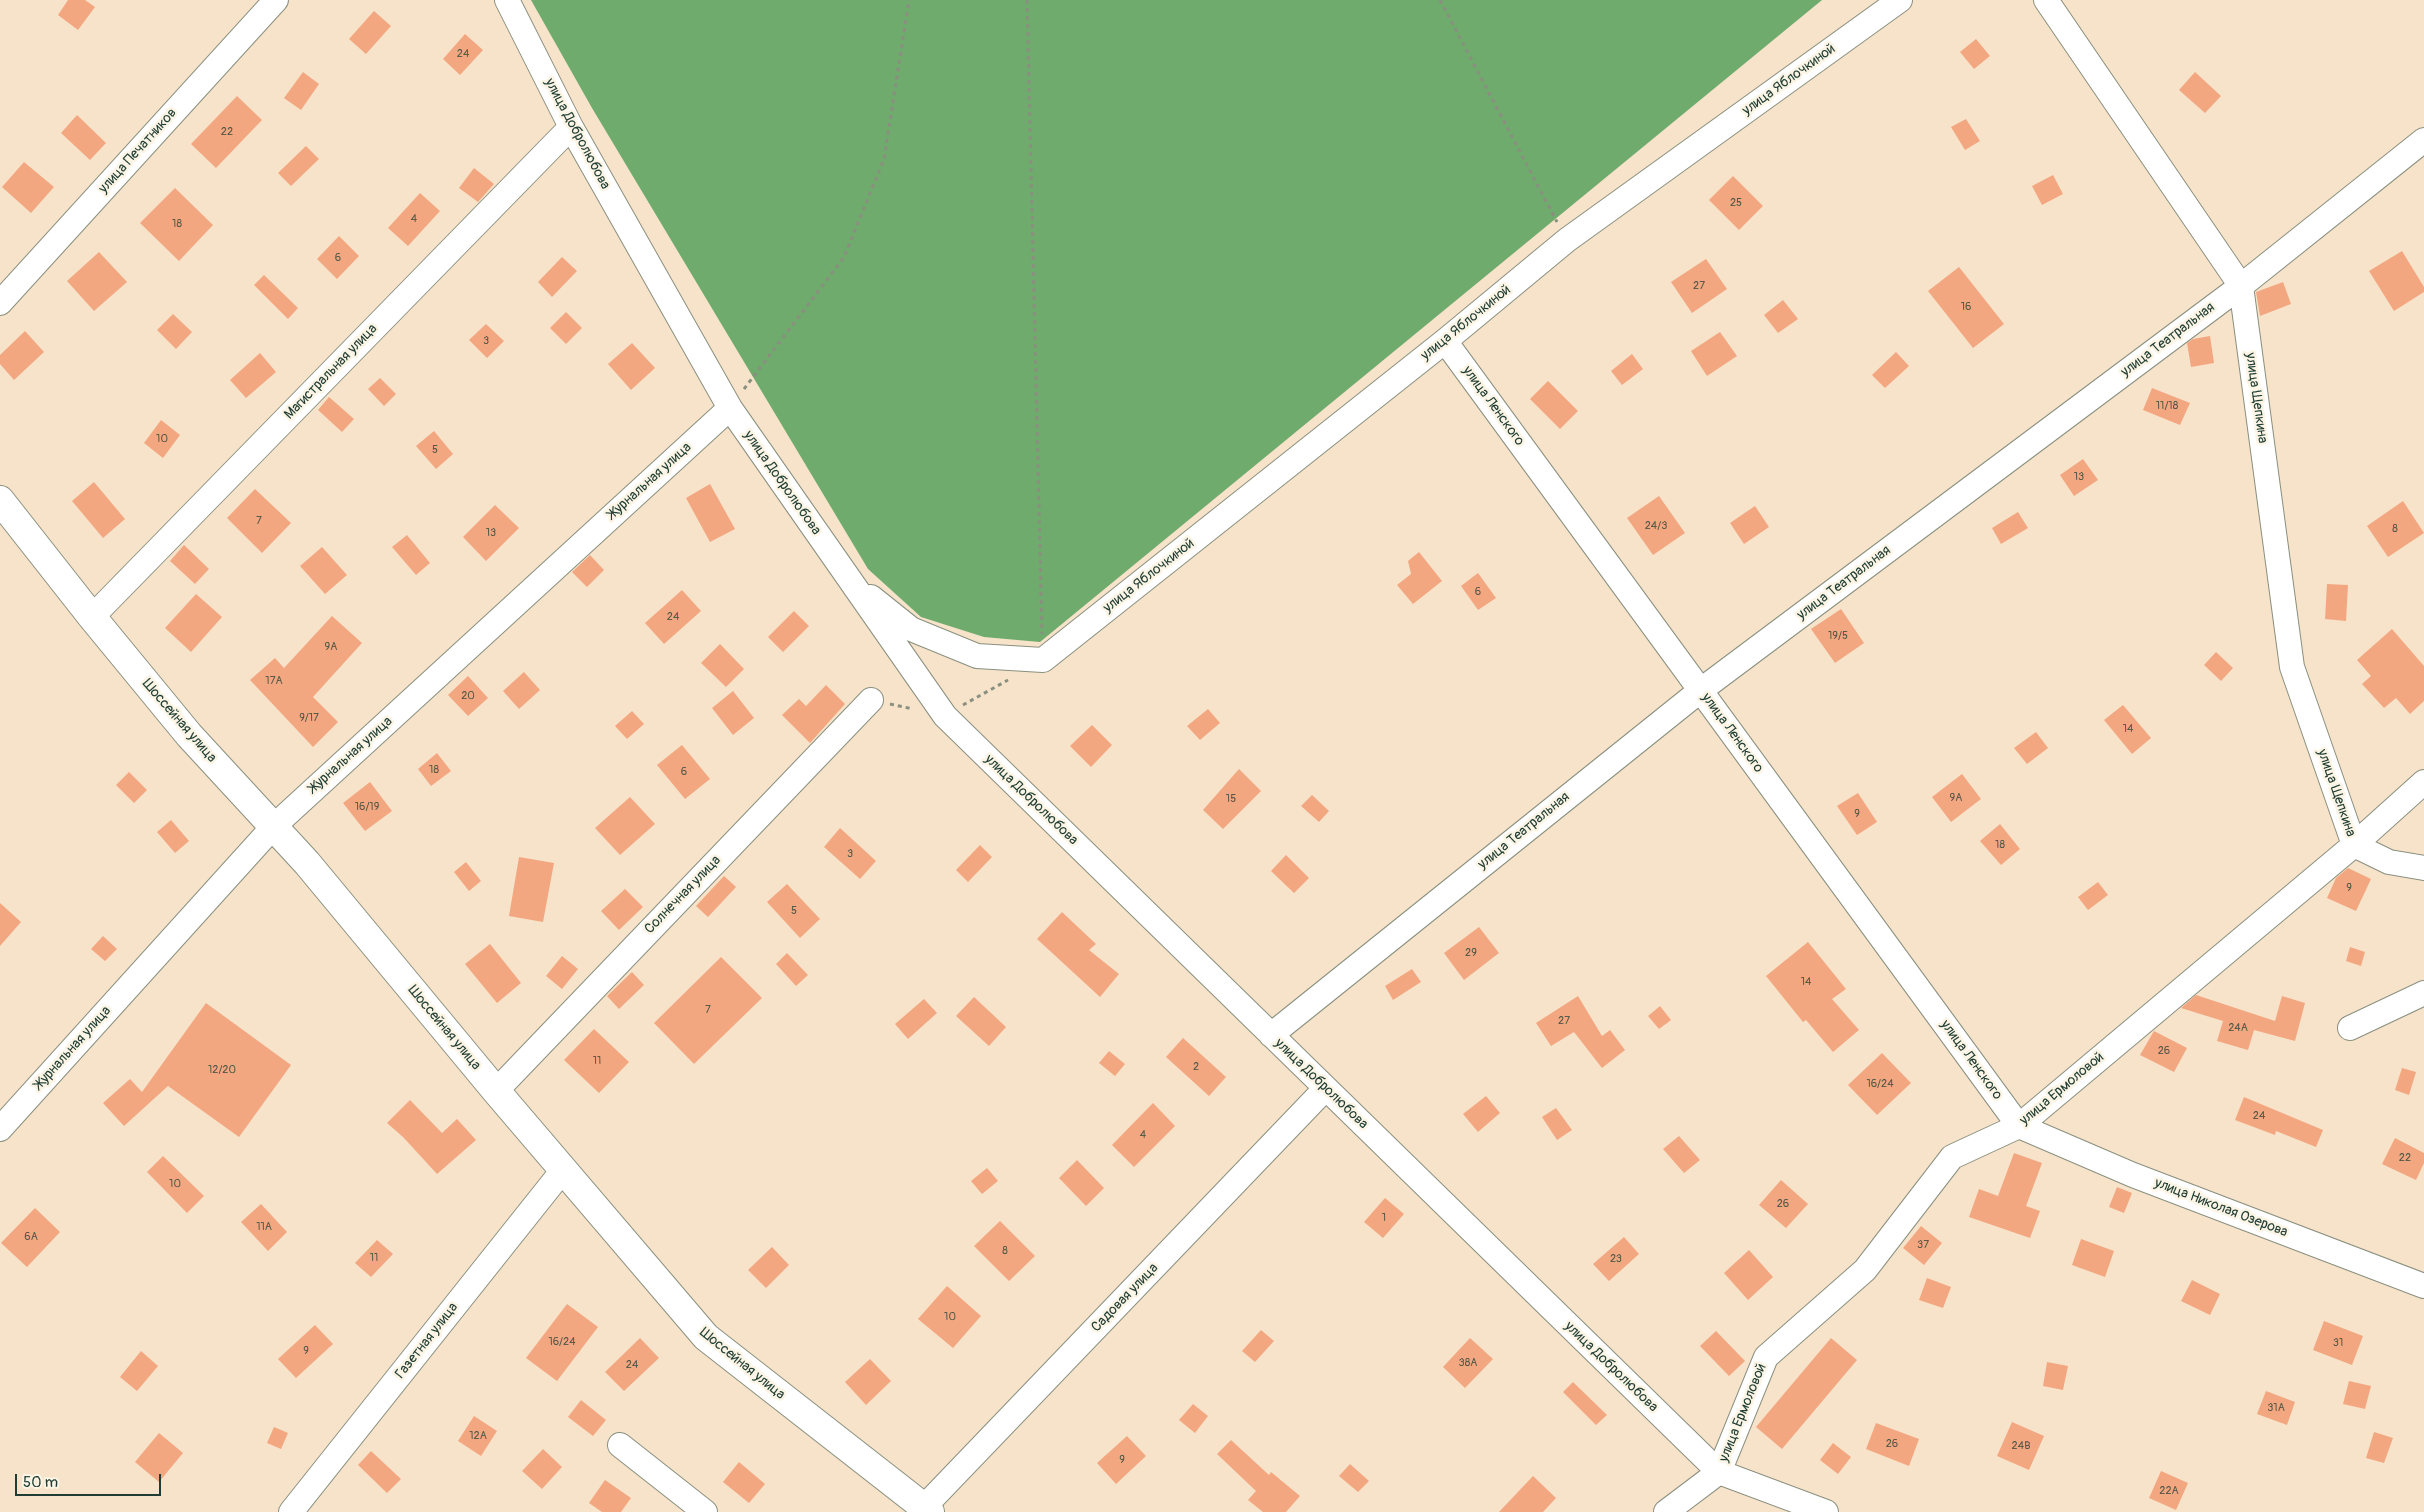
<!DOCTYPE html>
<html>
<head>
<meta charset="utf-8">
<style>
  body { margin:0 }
  #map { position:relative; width:2424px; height:1512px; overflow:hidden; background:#f6e3ca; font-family:Pangolin,sans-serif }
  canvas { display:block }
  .scale { position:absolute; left:15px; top:1474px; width:146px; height:22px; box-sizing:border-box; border:2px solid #1f3d34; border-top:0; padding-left:6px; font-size:15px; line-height:18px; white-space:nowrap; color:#1f3d34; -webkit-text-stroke:4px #fcf5e5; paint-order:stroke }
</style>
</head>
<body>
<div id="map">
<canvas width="2424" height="1512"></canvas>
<div class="scale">50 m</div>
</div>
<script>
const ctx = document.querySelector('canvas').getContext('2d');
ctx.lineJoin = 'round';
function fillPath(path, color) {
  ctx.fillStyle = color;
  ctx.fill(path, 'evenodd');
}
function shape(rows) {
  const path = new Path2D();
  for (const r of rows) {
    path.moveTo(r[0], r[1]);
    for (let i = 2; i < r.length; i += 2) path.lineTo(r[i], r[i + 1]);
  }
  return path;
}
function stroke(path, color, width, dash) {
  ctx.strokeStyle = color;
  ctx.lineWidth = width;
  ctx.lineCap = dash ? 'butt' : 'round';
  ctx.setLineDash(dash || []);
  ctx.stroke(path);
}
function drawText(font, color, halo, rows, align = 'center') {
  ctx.font = font + ' Pangolin,sans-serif';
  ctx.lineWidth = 5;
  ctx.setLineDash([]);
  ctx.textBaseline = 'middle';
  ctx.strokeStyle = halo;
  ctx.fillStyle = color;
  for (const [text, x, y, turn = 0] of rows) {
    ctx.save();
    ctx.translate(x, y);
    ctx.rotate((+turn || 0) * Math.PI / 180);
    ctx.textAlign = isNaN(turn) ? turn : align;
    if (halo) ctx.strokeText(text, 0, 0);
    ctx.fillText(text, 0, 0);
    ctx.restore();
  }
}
fillPath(shape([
  [531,0,1822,0,1040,642,984,637,921,617,868,569,592,108]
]), '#6eab6c');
fillPath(shape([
  [68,0,85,0,95,7,78,30,58,15],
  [374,11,391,26,366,54,349,39],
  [465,34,483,50,460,75,443,59],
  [1976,39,1990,56,1974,69,1960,52],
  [303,72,319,84,301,110,284,98],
  [2195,72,2221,96,2205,113,2179,90],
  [237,96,262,120,216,168,191,144],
  [77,115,106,143,90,160,61,133],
  [1966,119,1980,141,1965,150,1951,127],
  [306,146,319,159,291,186,278,173],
  [24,162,54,187,31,213,2,187],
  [474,168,494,184,478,202,459,188],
  [2053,175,2063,194,2042,205,2032,186],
  [1733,176,1763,206,1739,230,1709,200],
  [175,188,213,225,179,261,140,223],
  [420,193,440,211,408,246,388,228],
  [339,236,359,256,337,279,317,259],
  [2402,251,2424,287,2424,292,2394,311,2369,271],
  [99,252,127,282,94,311,67,281],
  [562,257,577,271,552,297,538,282],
  [1706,259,1727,289,1692,313,1671,282],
  [1959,267,2004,324,1973,348,1928,291],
  [264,275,298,308,288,319,254,285],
  [2283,282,2291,304,2260,316,2256,292],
  [1783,300,1798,319,1778,333,1764,315],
  [566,312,582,328,566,344,550,328],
  [173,314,192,332,176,349,157,330],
  [486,324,504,341,487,358,469,340],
  [25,331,44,352,14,380,0,364,0,355],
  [1720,332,1737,356,1707,376,1691,351],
  [2210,336,2214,363,2191,367,2187,343,2193,339],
  [632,343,655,368,631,390,608,364],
  [1896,352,1909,366,1885,388,1872,375],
  [260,353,276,372,246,398,230,380],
  [1632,354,1643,369,1622,385,1611,371],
  [380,378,396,394,384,406,368,389],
  [1548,381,1578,411,1560,429,1530,399],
  [2152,388,2190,403,2180,425,2143,410],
  [329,397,354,419,342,432,318,410],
  [161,420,180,435,163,458,144,443],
  [434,431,453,454,436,469,416,446],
  [2083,459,2098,480,2074,496,2060,475],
  [94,482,125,519,103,538,72,501],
  [710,484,735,529,710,542,686,498],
  [255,489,291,523,262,553,227,518],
  [1659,496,1685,533,1653,555,1627,518],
  [2403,501,2424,533,2388,557,2367,526],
  [495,505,519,528,486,561,463,537],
  [1755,506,1769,527,1744,544,1730,523],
  [2018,512,2028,528,2001,544,1992,528],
  [407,535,430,563,416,575,392,547],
  [184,545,209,569,195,584,170,561],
  [322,547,347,575,325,594,300,566],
  [1419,552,1442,581,1413,604,1397,585,1411,574,1408,561],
  [590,555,604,570,587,587,572,572],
  [1478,573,1496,598,1478,610,1461,586],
  [2327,584,2348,585,2346,621,2325,619],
  [682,590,701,611,664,644,645,623],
  [196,594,222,617,191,652,165,628],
  [1841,609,1864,643,1835,663,1811,629],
  [794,611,809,626,783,652,768,637],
  [332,616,362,643,313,697,338,722,313,747,250,680,275,658,284,668],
  [2392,629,2424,666,2424,701,2410,714,2396,698,2384,708,2362,684,2371,676,2357,660],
  [720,644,744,669,726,687,701,663],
  [2216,652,2233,668,2221,681,2204,665],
  [524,672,540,690,519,709,503,691],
  [468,676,488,698,468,716,448,695],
  [826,685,845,704,810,743,782,715,799,699,806,706],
  [733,691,754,718,733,735,712,708],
  [2123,705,2151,738,2132,754,2104,720],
  [1208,709,1220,723,1200,740,1187,726],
  [632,711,644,724,627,739,615,726],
  [1092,725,1112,745,1091,767,1070,746],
  [2036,732,2048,748,2027,764,2014,748],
  [682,745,710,779,685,799,657,765],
  [437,753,451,771,431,786,418,769],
  [1239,769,1261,791,1223,829,1203,810],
  [129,772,147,790,134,803,116,785],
  [1962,774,1981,799,1951,822,1932,797],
  [370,782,392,811,365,831,343,803],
  [1858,793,1877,822,1857,835,1837,806],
  [1312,795,1329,811,1319,822,1301,806],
  [630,797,655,824,620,855,595,828],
  [171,820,189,841,175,853,157,832],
  [2000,824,2020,849,2001,865,1980,841],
  [840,828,876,861,860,879,824,847],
  [980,845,992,857,968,882,956,870],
  [1286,855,1309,878,1294,893,1271,871],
  [519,857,554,863,543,922,509,916],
  [466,862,481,881,469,891,454,872],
  [2348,868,2371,879,2356,911,2327,898,2336,878],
  [724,876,736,887,708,917,696,906],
  [2098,882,2108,895,2088,910,2078,897],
  [787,884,820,919,800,938,767,902],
  [625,889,643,907,619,930,601,911],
  [0,903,21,922,0,946],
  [1062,912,1096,944,1089,950,1119,974,1100,997,1037,939],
  [1479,927,1499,953,1464,980,1444,953],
  [103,936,117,949,105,961,91,949],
  [1808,942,1846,989,1832,999,1859,1030,1833,1052,1806,1020,1803,1022,1766,976],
  [490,944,521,983,497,1003,465,964],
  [2350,947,2365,952,2361,966,2346,961],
  [787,953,808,975,796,986,776,964],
  [562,956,578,969,562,989,546,976],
  [721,957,762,998,694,1064,654,1023],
  [1412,969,1421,982,1393,1000,1385,986],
  [632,972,644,985,619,1009,607,996],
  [2196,995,2275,1021,2282,996,2305,1003,2295,1041,2254,1030,2248,1050,2217,1041,2223,1021,2181,1008],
  [1578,996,1602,1036,1610,1030,1625,1050,1602,1068,1574,1032,1551,1046,1536,1023],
  [974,997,1006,1027,989,1046,956,1016],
  [924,999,937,1013,908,1039,895,1024],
  [206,1003,291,1065,239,1137,168,1086,124,1126,103,1103,130,1079,142,1092],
  [1660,1006,1671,1020,1659,1029,1648,1016],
  [594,1029,629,1062,599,1093,564,1060],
  [2154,1031,2187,1048,2174,1072,2140,1055],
  [1183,1038,1226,1077,1209,1096,1166,1057],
  [1109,1051,1125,1064,1115,1076,1099,1063],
  [1882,1053,1911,1083,1877,1115,1848,1085],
  [2402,1068,2416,1072,2409,1095,2395,1090],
  [1486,1096,1500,1113,1478,1132,1463,1114],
  [2244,1097,2323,1130,2316,1147,2276,1131,2275,1135,2235,1120],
  [410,1100,442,1133,457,1119,476,1140,437,1174,403,1137,387,1123],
  [1153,1103,1175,1126,1134,1167,1112,1145],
  [1556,1108,1572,1130,1557,1140,1542,1117],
  [1679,1136,1700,1160,1684,1173,1663,1149],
  [2395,1138,2424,1153,2424,1163,2416,1180,2382,1164],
  [2014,1153,2042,1163,2026,1206,2040,1211,2030,1238,1969,1217,1979,1189,1998,1196],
  [163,1156,204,1196,187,1213,147,1172],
  [1077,1160,1104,1188,1086,1206,1059,1178],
  [987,1168,998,1181,982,1194,971,1181],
  [1781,1180,1808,1204,1786,1228,1759,1205],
  [2117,1187,2132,1193,2124,1213,2109,1207],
  [1385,1198,1404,1214,1383,1238,1364,1222],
  [261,1204,287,1232,268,1251,241,1222],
  [35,1208,60,1232,27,1267,1,1243],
  [1000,1221,1035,1256,1009,1281,974,1246],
  [1921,1226,1942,1243,1924,1265,1903,1248],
  [1624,1237,1639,1254,1609,1281,1593,1264],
  [2081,1239,2114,1251,2105,1277,2072,1265],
  [377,1240,393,1254,371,1277,355,1263],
  [772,1247,789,1265,766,1288,748,1270],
  [1749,1250,1773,1277,1748,1300,1724,1273],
  [1927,1278,1951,1287,1943,1308,1919,1300],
  [2192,1280,2220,1294,2210,1315,2181,1301],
  [947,1286,981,1316,953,1348,918,1319],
  [567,1304,598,1327,557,1381,526,1358],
  [2324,1321,2363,1336,2352,1365,2313,1350],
  [315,1325,333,1344,296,1378,278,1359],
  [1261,1330,1274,1341,1255,1362,1242,1351],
  [1716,1331,1745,1361,1729,1376,1700,1346],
  [640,1338,659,1358,624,1391,605,1372],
  [1470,1338,1493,1359,1465,1388,1443,1367],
  [1831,1338,1857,1360,1782,1449,1756,1427],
  [141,1351,158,1366,137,1391,120,1377],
  [870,1359,891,1381,866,1405,845,1382],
  [2047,1362,2068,1366,2063,1390,2043,1386],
  [2349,1381,2371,1386,2365,1409,2343,1404],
  [1573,1382,1607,1415,1596,1425,1563,1392],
  [2266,1391,2295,1402,2287,1425,2257,1414],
  [581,1400,606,1420,593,1436,568,1417],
  [1193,1404,1208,1416,1195,1433,1179,1420],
  [474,1416,497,1431,481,1456,458,1441],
  [2012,1422,2044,1436,2029,1470,1997,1456],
  [1876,1423,1919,1439,1909,1466,1866,1449],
  [274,1427,288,1433,281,1449,267,1443],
  [2374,1432,2393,1438,2384,1463,2366,1458],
  [159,1433,183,1453,159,1482,135,1462],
  [1127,1436,1146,1456,1116,1484,1097,1463],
  [1231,1440,1269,1475,1271,1472,1300,1496,1286,1512,1263,1512,1248,1500,1256,1491,1217,1454],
  [1833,1443,1851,1457,1838,1474,1820,1460],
  [543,1449,562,1467,542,1489,522,1471],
  [371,1451,401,1479,387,1493,358,1465],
  [739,1462,765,1484,749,1503,723,1482],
  [1350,1464,1369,1481,1358,1492,1339,1476],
  [2161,1471,2188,1483,2176,1510,2149,1498],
  [1533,1476,1556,1498,1543,1512,1499,1512],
  [605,1480,631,1498,621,1512,602,1512,589,1503]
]), '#f3a781');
const minor = shape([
  [507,0,571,127,730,408,945,716,1719,1472,1826,1512],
  [2046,0,2241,286,2292,667,2354,845],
  [0,303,276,0],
  [1445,341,2019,1126,2133,1175,2424,1286],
  [871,597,911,629,977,656,1043,660,1445,341,1567,240,1900,0],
  [92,617,571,127],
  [2354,845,2389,862,2424,868],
  [2350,1028,2424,993],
  [1271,1035,1701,690,2241,286,2424,140],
  [496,1091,871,700],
  [0,1129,273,827,730,408],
  [620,1445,705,1512],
  [924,1507,1325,1089],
  [291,1512,563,1170],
  [1666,1512,1719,1472,1766,1357,1865,1270,1952,1157,2019,1126,2354,845,2424,782]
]);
const major = shape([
  [0,500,92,617,189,735,307,863,496,1091,706,1337,930,1512]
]);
stroke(minor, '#8a907f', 26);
stroke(major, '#8a907f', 30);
stroke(shape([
  [1027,0,1042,634],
  [1440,0,1557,222],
  [744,389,844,257,884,159,909,0],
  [890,704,913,709],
  [963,705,1008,680]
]), '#8a907f', 3, [4, 4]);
stroke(minor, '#fff', 24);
stroke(major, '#fff', 28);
drawText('11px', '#545847', null, [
  ["24",463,54],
  ["22",227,132],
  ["25",1736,203],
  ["4",414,219],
  ["18",177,224],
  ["6",338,258],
  ["27",1699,286],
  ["16",1966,307],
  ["3",486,341],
  ["11/18",2167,406],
  ["10",162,439],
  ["5",435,450],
  ["13",2079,477],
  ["7",259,521],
  ["24/3",1656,526],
  ["8",2395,529],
  ["13",491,533],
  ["6",1478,592],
  ["24",673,617],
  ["19/5",1838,636],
  ["9А",331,647],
  ["17А",274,681],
  ["20",468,696],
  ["9/17",309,718],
  ["14",2128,729],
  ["18",434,770],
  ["6",684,772],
  ["9А",1956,798],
  ["15",1231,799],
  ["16/19",367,807],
  ["9",1857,814],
  ["18",2000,845],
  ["3",850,854],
  ["9",2349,888],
  ["5",794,911],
  ["29",1471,953],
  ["14",1806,982],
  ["7",708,1010],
  ["27",1564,1021],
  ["24А",2238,1028],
  ["26",2164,1051],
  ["11",597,1061],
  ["2",1196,1067],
  ["12/20",222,1070],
  ["16/24",1880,1084],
  ["24",2259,1116],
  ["4",1143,1135],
  ["22",2405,1158],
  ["10",175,1184],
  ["26",1783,1204],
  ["1",1384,1218],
  ["11А",264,1227],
  ["6А",31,1237],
  ["37",1923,1245],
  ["8",1005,1251],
  ["11",374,1258],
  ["23",1616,1259],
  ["10",950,1317],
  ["16/24",562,1342],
  ["31",2338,1343],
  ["9",306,1351],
  ["38А",1468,1363],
  ["24",632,1365],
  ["31А",2276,1408],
  ["12А",478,1436],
  ["26",1892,1444],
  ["24В",2021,1446],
  ["9",1122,1460],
  ["22А",2169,1491]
]);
drawText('14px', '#1f3d34', '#fcf5e5', [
  ["улица Яблочкиной",1789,80,-36],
  ["улица Добролюбова",577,134,62],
  ["улица Печатников",138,151,-48],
  ["улица Яблочкиной",1466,323,-39],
  ["улица Театральная",2168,340,-37],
  ["Магистральная улица",331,372,-46],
  ["улица Щепкина",2256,398,82],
  ["улица Ленского",1493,406,54],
  ["Журнальная улица",650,481,-42],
  ["улица Добролюбова",782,483,55],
  ["улица Яблочкиной",1149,576,-38],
  ["улица Театральная",1844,583,-37],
  ["Шоссейная улица",179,721,49],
  ["улица Ленского",1732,733,54],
  ["Журнальная улица",351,755,-42],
  ["улица Щепкина",2336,793,71],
  ["улица Добролюбова",1031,800,44],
  ["улица Театральная",1524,831,-39],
  ["Солнечная улица",683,895,-46],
  ["Шоссейная улица",444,1028,50],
  ["Журнальная улица",73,1048,-48],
  ["улица Ленского",1971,1060,54],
  ["улица Добролюбова",1321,1084,44],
  ["улица Ермоловой",2062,1089,-40],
  ["улица Николая Озерова",2221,1208,21],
  ["Садовая улица",1125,1298,-46],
  ["Газетная улица",427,1341,-52],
  ["Шоссейная улица",742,1364,39],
  ["улица Добролюбова",1611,1367,44],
  ["улица Ермоловой",1743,1413,-68]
]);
</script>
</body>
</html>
